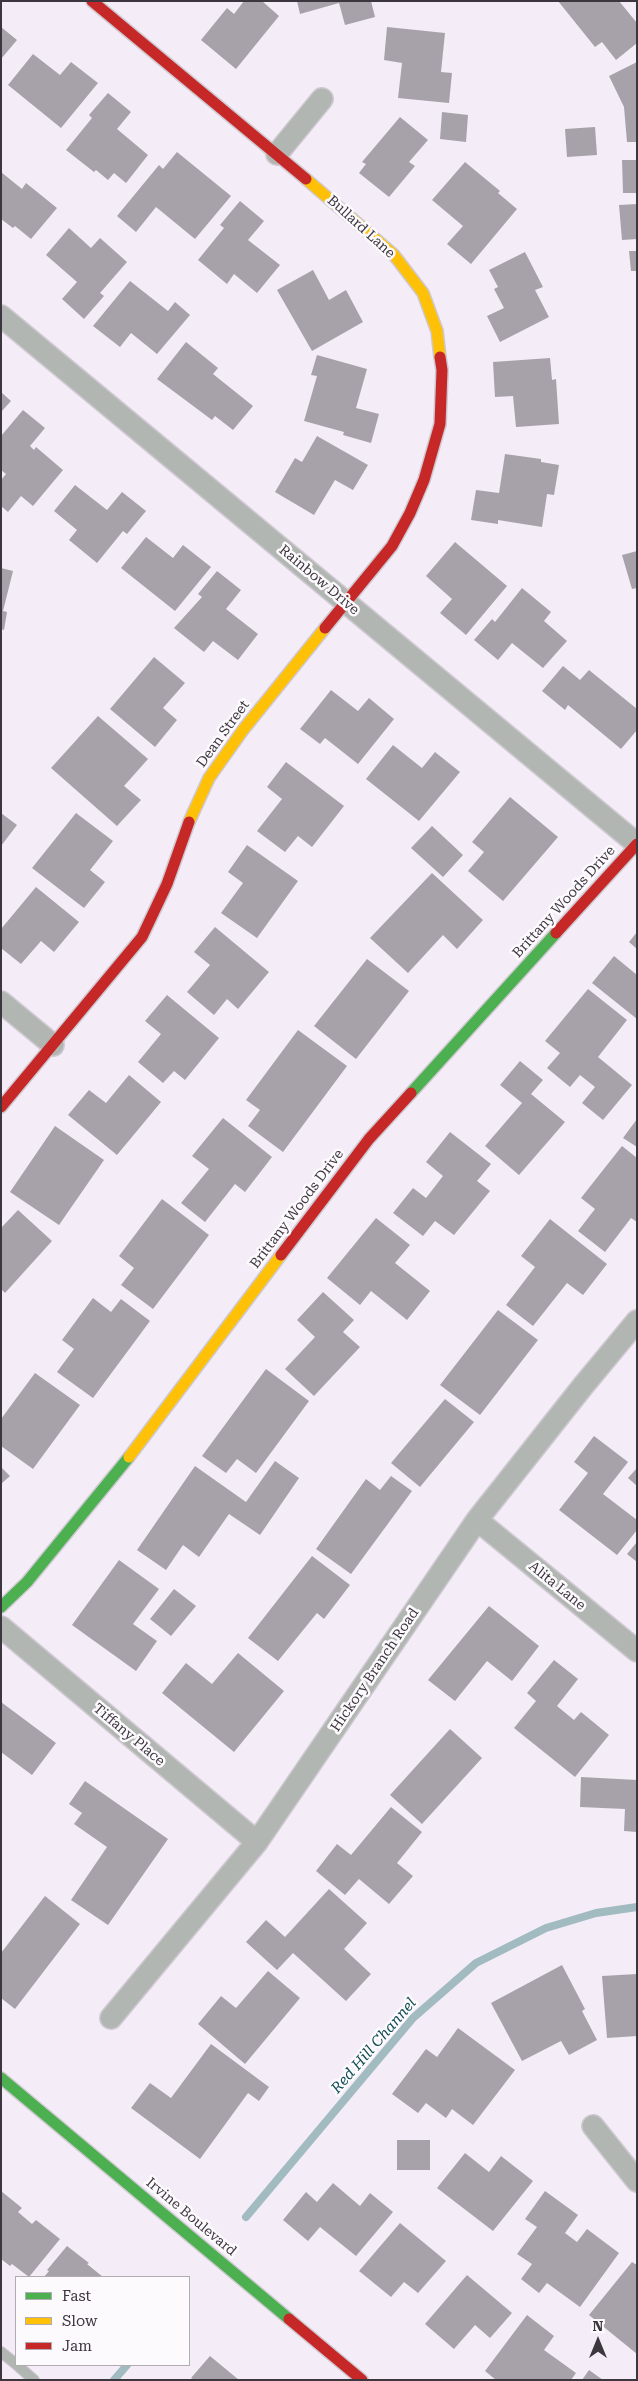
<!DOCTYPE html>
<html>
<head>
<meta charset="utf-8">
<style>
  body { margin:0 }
  #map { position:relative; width:638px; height:2381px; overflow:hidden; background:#f4ecf7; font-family:"Roboto Serif",serif }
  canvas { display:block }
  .frame { position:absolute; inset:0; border:2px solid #3c373e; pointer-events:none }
  .legend { position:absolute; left:15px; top:2276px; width:175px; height:90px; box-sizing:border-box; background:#fdfafe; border:1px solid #b0acb1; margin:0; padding:6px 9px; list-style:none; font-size:15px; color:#3c373e }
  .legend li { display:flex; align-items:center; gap:10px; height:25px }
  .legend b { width:25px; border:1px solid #b0acb1 }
  .north { position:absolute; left:573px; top:2316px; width:50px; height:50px; -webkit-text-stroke:4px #fdfafe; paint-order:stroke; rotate:0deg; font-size:14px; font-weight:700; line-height:20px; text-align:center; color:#3c373e }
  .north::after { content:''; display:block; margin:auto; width:18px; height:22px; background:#3c373e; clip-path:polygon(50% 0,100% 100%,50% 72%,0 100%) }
</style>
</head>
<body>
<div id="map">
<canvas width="638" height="2381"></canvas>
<div class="frame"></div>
<ul class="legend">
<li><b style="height:6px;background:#4caf50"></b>Fast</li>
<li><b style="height:6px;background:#ffc107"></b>Slow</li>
<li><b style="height:6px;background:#c62828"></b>Jam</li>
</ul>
<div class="north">N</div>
</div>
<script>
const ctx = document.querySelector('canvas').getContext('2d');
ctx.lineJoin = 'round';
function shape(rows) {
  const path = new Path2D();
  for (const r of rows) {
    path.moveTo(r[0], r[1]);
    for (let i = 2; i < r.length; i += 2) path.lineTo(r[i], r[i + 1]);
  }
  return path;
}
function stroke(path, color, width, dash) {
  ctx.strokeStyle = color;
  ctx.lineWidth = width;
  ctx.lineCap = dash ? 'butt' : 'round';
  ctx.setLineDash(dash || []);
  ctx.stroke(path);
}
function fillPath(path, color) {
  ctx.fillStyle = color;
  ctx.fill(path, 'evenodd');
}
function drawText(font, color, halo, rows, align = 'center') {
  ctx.font = font + ' "Roboto Serif",serif';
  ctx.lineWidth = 5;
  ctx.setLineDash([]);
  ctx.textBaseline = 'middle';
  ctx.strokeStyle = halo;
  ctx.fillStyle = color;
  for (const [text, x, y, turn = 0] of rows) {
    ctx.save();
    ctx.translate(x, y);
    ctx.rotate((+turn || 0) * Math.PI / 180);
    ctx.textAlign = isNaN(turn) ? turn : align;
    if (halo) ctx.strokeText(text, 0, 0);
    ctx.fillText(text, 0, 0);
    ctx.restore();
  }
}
stroke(shape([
  [246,2217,413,2018,476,1963,546,1928,596,1913,637,1907],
  [114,2380,127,2365]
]), '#a1bbc1', 8);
fillPath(shape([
  [244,1,262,1,279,16,236,69,201,40,227,8,234,14],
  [297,1,371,1,375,17,345,25,339,3,300,14],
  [558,1,619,1,637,23,637,43,616,60,602,42,595,47],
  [1,27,17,40,1,59],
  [387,27,445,33,441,72,452,73,449,103,398,98,402,63,384,60],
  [33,54,60,75,71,62,98,83,61,128,8,85],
  [637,62,637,142,627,142,624,107,609,76],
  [108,93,131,112,117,129,148,155,126,183,114,173,108,180,96,170,94,172,66,150,92,118,89,115],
  [442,112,468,115,466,142,440,139],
  [400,117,428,140,409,162,415,166,389,197,359,173,366,164,362,162],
  [595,127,597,155,567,157,565,129],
  [177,152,231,196,195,239,156,207,136,232,117,216,159,165,163,169],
  [622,160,637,160,637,193,623,193],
  [465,162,500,191,498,193,517,209,471,264,447,244,463,226,432,200],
  [1,172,22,189,26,183,57,208,31,239,15,226,13,228,1,219],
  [240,201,264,221,248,240,280,265,257,293,234,274,227,284,198,260,224,228,220,225],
  [637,204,637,239,622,240,619,205],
  [69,228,91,248,100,238,127,262,100,293,104,296,84,319,62,299,77,282,46,255],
  [629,251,637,251,637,271,631,271],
  [525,252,543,287,535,290,549,317,500,342,487,316,504,308,494,289,498,287,489,270],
  [313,270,329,300,346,290,363,322,312,351,277,290],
  [130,281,168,311,175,302,190,315,157,354,131,333,120,347,93,326],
  [186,342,218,368,213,374,253,406,233,430,215,416,212,420,157,379],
  [317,355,367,369,356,408,379,414,371,443,343,435,344,432,304,421,317,376,311,375],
  [550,358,552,380,556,379,559,424,516,427,513,396,495,397,493,362],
  [1,392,11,401,1,412],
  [23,410,45,428,30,446,34,450,36,447,63,470,33,506,21,496,8,512,1,506,1,480,6,474,1,470,1,436],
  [317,436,368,465,353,490,335,480,314,515,275,492,295,458,302,462],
  [505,454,541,459,541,462,559,465,554,495,547,494,542,527,498,520,498,524,471,520,476,490,499,493],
  [75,485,107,510,122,492,146,511,127,534,123,531,97,563,69,540,77,530,54,511],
  [146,537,173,558,183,545,211,567,175,611,121,568],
  [455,542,507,586,466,635,440,613,452,599,426,576],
  [637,551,637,588,632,589,622,555],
  [1,568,13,571,3,611,7,612,4,630,1,629],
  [217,571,241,590,226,609,258,634,238,660,213,641,204,652,174,628,202,597,198,594],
  [522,588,551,612,544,621,567,641,543,668,512,643,498,660,474,640,492,619,495,622],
  [154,657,185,683,163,708,177,720,155,747,110,709],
  [563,666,580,680,589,670,637,709,637,730,621,749,568,705,565,710,542,691],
  [331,690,358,711,369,698,394,719,358,764,325,738,320,744,300,729],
  [98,716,148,759,124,786,141,800,117,826,51,768],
  [393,745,422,768,435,752,460,772,419,821,366,779],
  [286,762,344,806,312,847,298,836,285,852,257,831,282,799,267,787],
  [510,797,558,837,503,901,468,871,484,852,472,842],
  [1,813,17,825,1,846],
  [76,813,113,841,90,870,105,882,84,908,32,868],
  [432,826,463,855,443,877,411,848],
  [247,845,298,881,257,938,221,913,243,883,228,872],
  [432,873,483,920,457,949,443,935,408,973,370,938],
  [36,887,79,922,54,952,41,941,21,964,1,948,1,929],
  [215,927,269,972,238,1009,227,999,214,1015,187,992,210,965,194,952],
  [637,932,637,949,629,942],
  [614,956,637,975,637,1019,592,983],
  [367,959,409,991,356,1059,314,1026],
  [588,989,627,1020,598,1057,632,1085,603,1120,582,1103,595,1087,580,1075,570,1087,547,1068,560,1053,545,1041],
  [167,995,219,1038,185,1080,174,1071,163,1083,138,1062,161,1034,145,1021],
  [298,1030,347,1066,283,1152,248,1126,260,1110,246,1100],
  [520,1061,543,1080,531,1094,565,1122,519,1175,485,1146,522,1103,500,1085],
  [129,1075,161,1102,117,1155,68,1115,89,1090,106,1103],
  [223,1118,272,1157,245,1192,235,1184,205,1222,181,1203,209,1169,192,1156],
  [637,1119,637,1147,623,1138],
  [55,1126,104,1160,59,1225,10,1192],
  [450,1132,491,1164,477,1181,490,1191,454,1235,435,1221,423,1236,393,1213,413,1188,426,1198,443,1176,426,1162],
  [622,1146,637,1158,637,1222,631,1218,605,1252,578,1231,595,1209,581,1198],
  [162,1199,209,1235,153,1309,121,1285,134,1268,119,1256],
  [18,1210,52,1241,5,1293,1,1289,1,1228],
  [376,1218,410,1245,395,1263,430,1291,407,1320,371,1291,360,1305,327,1278],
  [550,1219,607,1264,583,1295,567,1283,533,1326,506,1305,535,1267,521,1256],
  [323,1292,354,1320,343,1332,360,1347,314,1396,285,1369,315,1337,297,1320],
  [93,1298,111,1312,121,1299,150,1321,93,1398,57,1372,74,1349,62,1340],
  [498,1310,538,1340,480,1415,440,1385],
  [266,1369,309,1401,256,1473,237,1459,226,1473,202,1456],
  [35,1373,80,1405,33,1469,1,1446,1,1419],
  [445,1399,474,1422,420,1487,391,1463],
  [594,1436,628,1462,603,1494,637,1520,637,1530,617,1555,559,1510,588,1473,574,1462],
  [275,1461,299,1478,260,1535,229,1514,199,1557,183,1545,166,1570,137,1550,195,1466,246,1502],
  [1,1467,10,1476,1,1484],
  [637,1468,637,1486,628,1478],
  [391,1476,412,1491,351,1574,316,1549,366,1479,380,1490],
  [637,1542,637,1562,627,1554],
  [312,1556,350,1585,324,1619,317,1613,278,1661,248,1638],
  [119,1560,159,1589,133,1624,157,1641,136,1671,72,1625],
  [174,1589,196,1606,171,1636,150,1619],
  [489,1606,539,1646,512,1681,487,1661,455,1701,428,1680],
  [238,1653,284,1691,234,1752,162,1693,186,1663,212,1684],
  [554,1660,578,1679,557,1706,574,1720,581,1712,609,1735,575,1777,514,1728,536,1701,527,1693],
  [1,1702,56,1743,32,1775,1,1752],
  [450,1729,482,1758,422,1824,390,1795],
  [581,1777,637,1780,637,1832,624,1831,625,1809,580,1807],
  [85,1781,168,1839,108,1925,71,1900,107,1847,74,1824,82,1813,69,1804],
  [391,1807,422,1832,397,1863,413,1876,389,1904,359,1879,345,1895,316,1871,337,1844,351,1855],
  [329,1889,367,1923,344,1949,371,1974,346,2001,293,1953,277,1970,246,1942,266,1920,285,1937],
  [45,1896,80,1924,15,2009,1,1998,1,1953],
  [562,1965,585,2009,582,2011,597,2040,569,2055,561,2041,522,2061,491,2003],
  [268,1971,300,1998,245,2064,198,2024,221,1996,236,2008],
  [637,1974,637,2036,607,2038,602,1976],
  [458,2028,515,2070,473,2125,452,2109,446,2118,426,2103,418,2113,392,2094,426,2049,437,2057],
  [211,2044,269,2087,259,2101,248,2093,200,2159,131,2108,150,2083,171,2098],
  [397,2140,430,2140,430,2170,397,2170],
  [465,2153,489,2172,501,2156,533,2181,493,2231,437,2188],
  [333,2183,360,2206,370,2193,393,2212,356,2256,320,2227,308,2241,283,2220,306,2192,317,2202],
  [1,2191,22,2208,18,2212,32,2224,36,2220,60,2239,29,2277,12,2264,10,2266,1,2259],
  [545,2191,578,2215,565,2233,577,2242,587,2229,619,2253,580,2307,547,2283,539,2293,521,2279,532,2264,517,2254,537,2227,525,2219],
  [400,2223,446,2261,418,2293,404,2282,391,2297,359,2271],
  [67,2246,89,2263,87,2264,103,2277,44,2277,49,2271,47,2270],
  [632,2262,637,2265,637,2354,589,2315],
  [467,2275,512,2313,490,2338,475,2325,454,2349,425,2324],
  [527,2315,554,2336,544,2350,576,2373,571,2380,496,2380,485,2371],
  [210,2356,239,2380,194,2380,191,2378],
  [589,2370,603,2380,582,2380]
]), '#a7a2aa');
const lane = shape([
  [1,2352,16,2364],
  [17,2365,34,2380]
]);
const street = shape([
  [277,154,322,99],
  [1,316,637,844],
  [1,1002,53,1045],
  [477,1520,637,1651],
  [1,1627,257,1842],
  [111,2018,257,1842,477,1520,583,1386,637,1321],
  [593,2126,637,2181]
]);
const fast = shape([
  [411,1093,556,933],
  [1,1607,27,1582,129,1457],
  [1,2078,289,2319]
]);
const slow = shape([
  [306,179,394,255,423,293,437,331,440,357],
  [189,822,209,778,243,730,325,628],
  [129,1457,281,1255]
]);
const jam = shape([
  [92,1,306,179],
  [325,628,392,546,410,513,424,480,440,424,442,370,440,357],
  [556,933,637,844],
  [1,1107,142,937,167,884,189,822],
  [281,1255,369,1139,411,1093],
  [289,2319,362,2380]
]);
stroke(lane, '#cec9d1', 12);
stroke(street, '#cec9d1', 24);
stroke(fast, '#cec9d1', 14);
stroke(slow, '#cec9d1', 14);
stroke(jam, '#cec9d1', 14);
stroke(lane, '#b2b6b2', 10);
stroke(street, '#b2b6b2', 21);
stroke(fast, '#4caf50', 11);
stroke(slow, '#ffc107', 11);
stroke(jam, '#c62828', 11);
drawText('14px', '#3c373e', '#fdfafe', [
  ["Bullard Lane",361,227,42],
  ["Rainbow Drive",319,580,40],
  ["Dean Street",223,734,-54],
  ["Brittany Woods Drive",564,902,-48],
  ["Brittany Woods Drive",297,1209,-53],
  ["Alita Lane",557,1586,39],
  ["Hickory Branch Road",375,1670,-56],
  ["Tiffany Place",129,1735,40],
  ["Irvine Boulevard",191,2217,40]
]);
drawText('italic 15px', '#0e4d52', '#fdfafe', [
  ["Red Hill Channel",374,2046,-49]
]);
</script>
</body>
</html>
